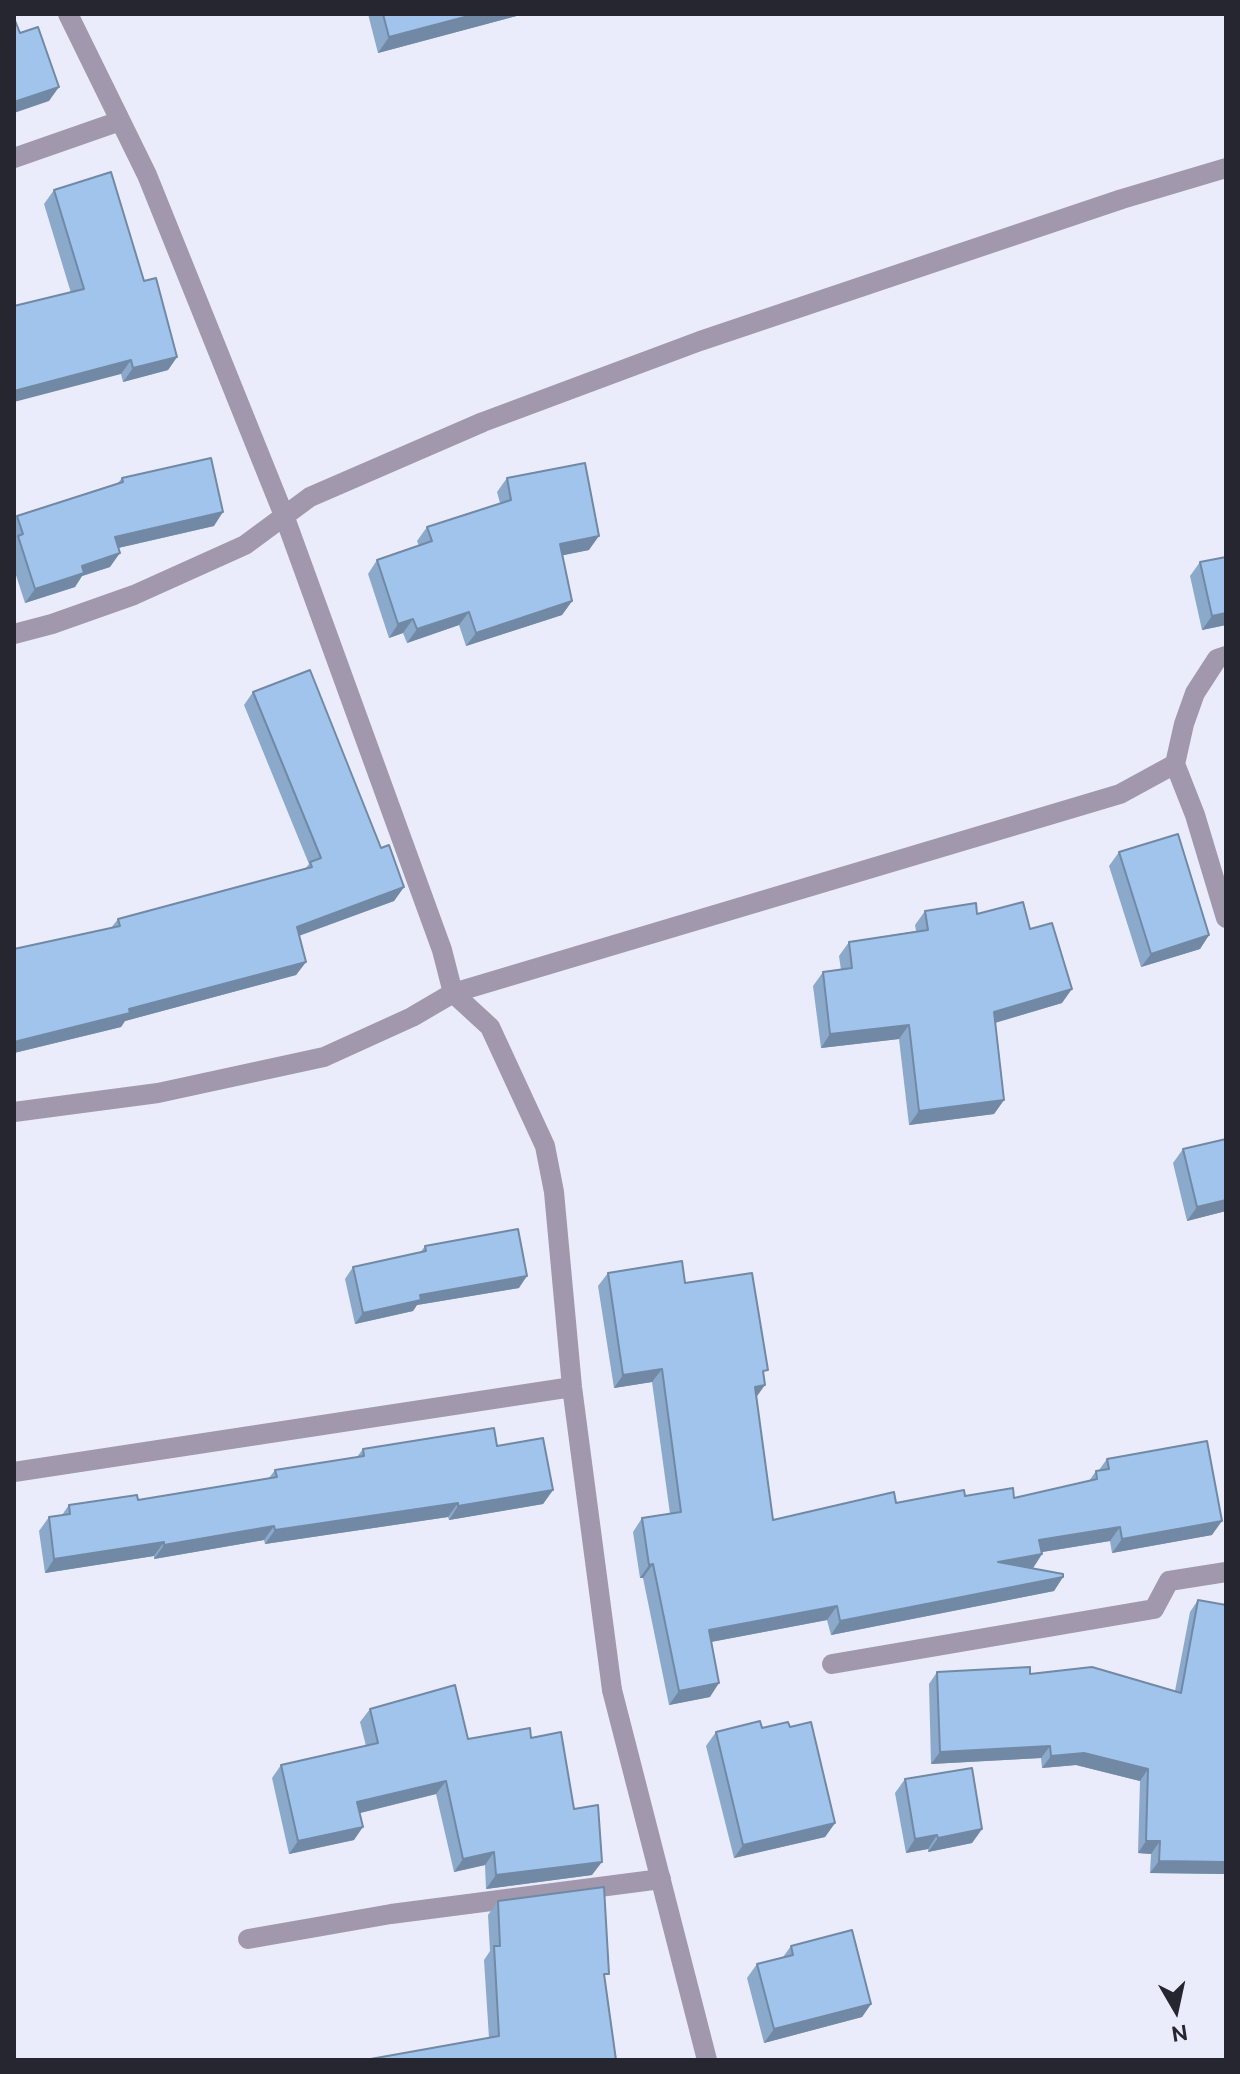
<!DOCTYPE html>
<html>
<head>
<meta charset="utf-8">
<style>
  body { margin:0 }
  #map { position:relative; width:1240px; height:2074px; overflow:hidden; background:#eaecfc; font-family:Ubuntu,sans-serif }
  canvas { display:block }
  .frame { position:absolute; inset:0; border:16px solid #252630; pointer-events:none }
  .north { position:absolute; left:1136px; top:1970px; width:80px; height:80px; -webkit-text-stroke:6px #eaecfc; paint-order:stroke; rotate:171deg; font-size:22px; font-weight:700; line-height:32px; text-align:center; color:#252630 }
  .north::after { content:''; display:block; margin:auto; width:28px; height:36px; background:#252630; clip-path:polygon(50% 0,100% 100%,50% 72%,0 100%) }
</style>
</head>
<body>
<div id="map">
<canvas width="1240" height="2074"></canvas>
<div class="frame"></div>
<div class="north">N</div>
</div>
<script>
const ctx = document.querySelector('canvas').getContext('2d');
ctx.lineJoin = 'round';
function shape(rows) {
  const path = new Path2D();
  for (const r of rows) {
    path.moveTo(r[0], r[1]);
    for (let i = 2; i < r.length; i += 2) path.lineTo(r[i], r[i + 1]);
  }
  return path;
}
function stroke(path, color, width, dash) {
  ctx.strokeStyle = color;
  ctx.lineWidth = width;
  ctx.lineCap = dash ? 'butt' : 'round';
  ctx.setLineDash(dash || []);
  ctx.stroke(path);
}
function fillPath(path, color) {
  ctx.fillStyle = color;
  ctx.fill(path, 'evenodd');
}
stroke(shape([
  [68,14,147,175,285,518,442,950,453,993,490,1027,545,1146,554,1192,572,1387,612,1690],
  [14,158,120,121],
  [14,634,52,624,134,595,245,545,310,497,483,422,700,341,1122,199,1226,168],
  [1226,656,1217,659,1195,693,1184,724,1175,764,1195,815,1226,918],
  [14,1112,158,1093,324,1057,412,1017,453,993,1120,794,1175,764],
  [14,1472,572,1387],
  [832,1664,1154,1609,1169,1581,1226,1572],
  [248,1939,391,1914,661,1879]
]), '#a198ad', 20);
stroke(shape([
  [612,1690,707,2060]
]), '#a198ad', 20);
fillPath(shape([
  [368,14,524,14,378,53],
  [54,190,144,281,177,357,168,370,123,382,121,374,71,293,44,204],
  [122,478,214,526,118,548,110,567,82,576,75,587,25,603,14,569,14,520,17,516,118,483],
  [507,478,589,550,562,555,572,601,562,615,466,646,459,625,407,643,403,633,389,638,368,574,377,560,419,546,417,541,427,527,500,503,497,492],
  [1226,557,1226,625,1202,630,1190,576,1200,562],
  [253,692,381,848,404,887,394,901,299,936,306,962,296,975,125,1021,121,1027,14,1053,14,949,111,928,118,919,305,869,309,864,244,705],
  [1119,852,1209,935,1200,949,1141,967,1109,866],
  [925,911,977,914,1030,929,1062,1003,995,1023,1004,1100,994,1114,909,1125,899,1039,821,1048,813,986,823,972,841,970,839,956,849,942,916,931,915,925],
  [1183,1149,1226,1211,1187,1221,1173,1163],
  [425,1246,519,1288,417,1305,413,1311,355,1324,345,1279,353,1267,420,1253],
  [608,1273,685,1283,764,1376,756,1397,773,1520,896,1503,965,1496,1014,1498,1089,1481,1096,1471,1099,1470,1107,1459,1212,1535,1112,1553,1110,1541,1042,1552,1042,1554,1033,1568,1063,1577,1054,1591,831,1635,827,1620,711,1642,710,1697,669,1705,643,1578,640,1578,633,1532,642,1518,670,1514,652,1382,614,1388,598,1286],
  [497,1446,553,1490,543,1504,449,1520,448,1517,265,1544,264,1540,154,1559,154,1556,45,1573,39,1531,49,1517,62,1515,69,1505,138,1500,269,1478,275,1470,357,1457,363,1449],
  [1198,1600,1226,1605,1226,1874,1150,1873,1151,1854,1138,1853,1140,1781,1076,1765,1042,1768,1041,1758,931,1764,929,1684,937,1672,1030,1674,1175,1691,1190,1612],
  [370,1709,468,1739,531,1738,574,1809,592,1875,486,1889,485,1865,454,1872,436,1794,360,1813,354,1840,289,1854,272,1778,281,1765,366,1746,360,1722],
  [790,1727,835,1823,825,1837,734,1858,706,1746,716,1732],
  [905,1779,982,1829,972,1843,928,1852,928,1849,906,1853,895,1793],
  [498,1901,605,1979,616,2060,489,2038,484,1960,490,1951,488,1915],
  [791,1946,871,2004,862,2017,764,2043,747,1978,757,1964,783,1957]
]), '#8aa9cb');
fillPath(shape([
  [476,14,524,14,378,53,389,37],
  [59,87,49,101,14,113,14,102],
  [177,357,168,370,123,382,133,368],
  [131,360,121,374,14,402,14,391],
  [223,512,214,526,105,551,115,537],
  [599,536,589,550,550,558,560,544],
  [120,553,110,567,82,576,75,587,25,603,35,589,82,566],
  [572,601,562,615,466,646,476,633],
  [469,612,459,625,407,643,417,629],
  [1226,613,1226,625,1202,630,1212,616],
  [413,619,403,633,389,638,398,624],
  [404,887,394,901,287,940,297,927],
  [1209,935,1200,949,1141,967,1151,954],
  [306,962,296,975,125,1021,121,1027,14,1053,14,1042,129,1009],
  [1072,989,1062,1003,984,1026,994,1012],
  [909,1025,899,1039,821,1048,830,1034],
  [1004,1100,994,1114,909,1125,919,1111],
  [1226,1200,1226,1211,1187,1221,1197,1207],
  [527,1276,519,1288,417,1305,413,1311,355,1324,363,1313,420,1295],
  [662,1369,652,1382,614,1388,623,1375],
  [765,1385,755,1399,755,1387],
  [553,1490,543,1504,449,1520,458,1506],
  [458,1503,448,1517,265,1544,275,1530],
  [1222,1521,1212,1535,1112,1553,1122,1539],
  [274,1526,264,1540,154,1559,164,1545],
  [1120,1527,1110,1541,1030,1554,1039,1540],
  [164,1542,154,1556,45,1573,54,1559],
  [1042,1554,1033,1568,998,1562],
  [653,1564,643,1578,640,1578,649,1565],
  [1063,1577,1054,1591,831,1635,840,1621],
  [837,1606,827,1620,700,1644,709,1630],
  [719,1683,710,1697,669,1705,679,1691],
  [1050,1746,1041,1758,931,1764,940,1752],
  [1084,1753,1148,1769,1140,1781,1076,1765,1042,1768,1051,1756],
  [446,1781,436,1794,348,1816,357,1802],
  [835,1823,825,1837,734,1858,743,1845],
  [363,1827,354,1840,289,1854,298,1841],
  [982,1829,972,1843,928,1852,938,1838],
  [937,1835,928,1849,906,1853,915,1839],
  [1146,1841,1160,1841,1151,1854,1138,1853],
  [494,1852,485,1865,454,1872,463,1859],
  [1159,1861,1226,1862,1226,1874,1150,1873],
  [602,1862,592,1875,486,1889,496,1875],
  [871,2004,862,2017,764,2043,774,2029]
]), '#7189a5');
const building = shape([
  [383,14,476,14,389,37,383,14],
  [14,18,20,33,38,27,59,87,14,102,14,18],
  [111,172,144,281,156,278,177,357,133,368,131,360,14,391,14,306,84,289,54,190,111,172],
  [211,458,223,512,115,537,120,553,82,566,84,573,35,589,18,536,23,534,17,516,123,482,122,478,211,458],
  [585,463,599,536,560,544,572,601,476,633,469,612,417,629,413,619,398,624,377,560,432,541,427,527,511,500,507,478,585,463],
  [1226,557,1226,613,1212,616,1200,562,1226,557],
  [310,670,381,848,389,845,404,887,297,927,306,962,129,1009,130,1013,14,1042,14,949,120,926,118,919,312,867,310,862,321,858,253,692,310,670],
  [1178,834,1209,935,1151,954,1119,852,1178,834],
  [1023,902,1030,929,1052,923,1072,989,994,1012,1004,1100,919,1111,909,1025,830,1034,823,972,852,968,849,942,928,930,925,911,976,903,977,914,1023,902],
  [1226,1139,1226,1200,1197,1207,1183,1149,1226,1139],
  [518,1229,527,1276,420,1295,421,1300,363,1313,353,1267,426,1251,425,1246,518,1229],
  [682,1261,685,1283,752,1273,768,1370,763,1371,765,1385,755,1387,773,1520,894,1492,896,1503,964,1490,965,1496,1013,1488,1014,1498,1097,1479,1096,1471,1109,1469,1107,1459,1207,1441,1222,1521,1122,1539,1120,1527,1039,1540,1042,1554,998,1562,1063,1574,1063,1577,840,1621,837,1606,709,1630,719,1683,679,1691,653,1564,649,1565,642,1518,681,1512,662,1369,623,1375,608,1273,682,1261],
  [494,1428,497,1446,543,1438,553,1490,458,1506,458,1503,275,1530,274,1526,164,1545,164,1542,54,1559,49,1517,70,1514,69,1505,137,1495,138,1500,277,1477,275,1470,364,1456,363,1449,494,1428],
  [1198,1600,1226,1605,1226,1862,1159,1861,1160,1841,1146,1841,1148,1769,1084,1753,1051,1756,1050,1746,940,1752,937,1672,1030,1667,1030,1674,1092,1667,1181,1693,1198,1600],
  [455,1685,468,1739,530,1728,531,1738,561,1732,574,1809,598,1805,602,1862,496,1875,494,1852,463,1859,446,1781,357,1802,363,1827,298,1841,281,1765,378,1743,370,1709,455,1685],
  [760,1721,762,1728,788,1722,790,1727,811,1722,835,1823,743,1845,716,1732,760,1721],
  [972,1768,982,1829,938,1838,937,1835,915,1839,905,1779,972,1768],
  [604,1887,609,1974,604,1974,616,2060,365,2060,499,2036,494,1946,500,1946,498,1901,604,1887],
  [852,1930,871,2004,774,2029,757,1964,793,1955,791,1946,852,1930]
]);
fillPath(building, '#a1c4ec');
stroke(building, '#7189a5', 2);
</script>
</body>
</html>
